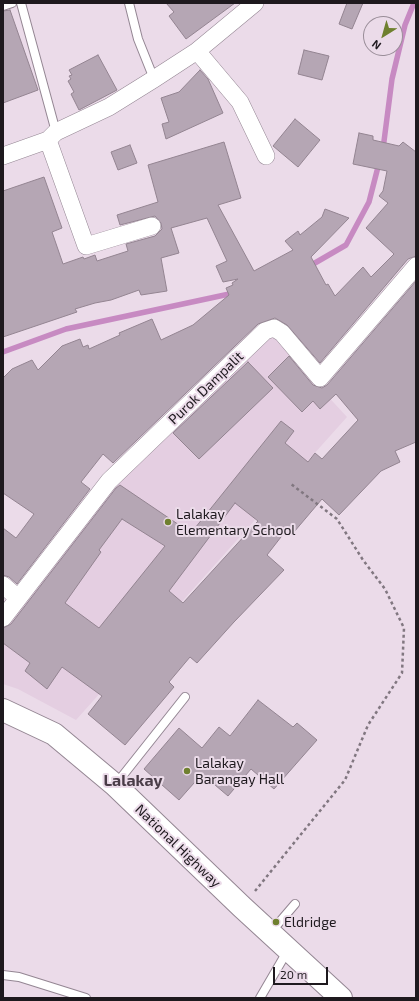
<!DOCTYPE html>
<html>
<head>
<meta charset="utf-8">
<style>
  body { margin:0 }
  #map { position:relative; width:419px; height:1001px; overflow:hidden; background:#ebdbe9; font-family:"Exo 2",sans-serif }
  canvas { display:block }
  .frame { position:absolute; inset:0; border:4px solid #1e191e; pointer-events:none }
  .north { position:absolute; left:363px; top:16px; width:40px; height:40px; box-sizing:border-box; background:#ebdbe9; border:1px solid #998d98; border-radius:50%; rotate:217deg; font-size:11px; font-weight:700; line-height:16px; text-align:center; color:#1e191e }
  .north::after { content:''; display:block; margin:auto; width:14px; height:18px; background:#6f802f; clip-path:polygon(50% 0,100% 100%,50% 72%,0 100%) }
  .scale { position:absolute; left:273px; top:967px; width:55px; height:18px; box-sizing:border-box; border:2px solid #1e191e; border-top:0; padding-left:5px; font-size:12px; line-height:14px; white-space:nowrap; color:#1e191e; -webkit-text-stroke:3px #ebdbe9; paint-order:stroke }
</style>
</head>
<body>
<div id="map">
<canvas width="419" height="1001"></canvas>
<div class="frame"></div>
<div class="north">N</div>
<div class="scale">20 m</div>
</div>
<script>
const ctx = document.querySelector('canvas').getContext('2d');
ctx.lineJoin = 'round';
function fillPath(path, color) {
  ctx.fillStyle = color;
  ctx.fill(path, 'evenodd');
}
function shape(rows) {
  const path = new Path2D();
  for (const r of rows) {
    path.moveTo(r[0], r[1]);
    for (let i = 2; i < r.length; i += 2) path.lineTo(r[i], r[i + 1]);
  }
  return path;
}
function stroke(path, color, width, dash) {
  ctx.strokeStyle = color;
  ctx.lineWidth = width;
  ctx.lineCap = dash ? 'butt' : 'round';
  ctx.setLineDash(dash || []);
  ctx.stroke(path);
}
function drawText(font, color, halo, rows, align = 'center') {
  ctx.font = font + ' "Exo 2",sans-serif';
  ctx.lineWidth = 4;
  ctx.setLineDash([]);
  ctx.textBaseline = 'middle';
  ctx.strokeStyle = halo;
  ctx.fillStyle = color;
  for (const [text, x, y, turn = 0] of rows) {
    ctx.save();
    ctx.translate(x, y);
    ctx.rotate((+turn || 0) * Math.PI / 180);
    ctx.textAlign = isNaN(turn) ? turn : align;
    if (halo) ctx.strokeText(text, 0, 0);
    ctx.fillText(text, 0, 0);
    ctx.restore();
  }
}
fillPath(shape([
  [273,337,347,417,76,720,18,689,3,684,3,625,115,480,258,345]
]), '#e4cee1');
stroke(shape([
  [383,149,392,79,405,25,414,3],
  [308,267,346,245,369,202,379,163],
  [3,352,66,329,234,293]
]), '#c78ac2', 5.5);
const building = shape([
  [166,3,235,3,186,39,169,16,174,12,166,3],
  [347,3,363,3,352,29,339,24,347,3],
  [10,10,38,90,3,103,3,11,10,10],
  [304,50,329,56,322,80,298,74,304,50],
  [98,55,117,90,79,110,71,94,74,92,68,81,71,79,69,76,72,75,69,70,98,55],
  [200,70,208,79,223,113,166,139,162,124,169,122,161,98,179,92,200,70],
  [295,119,320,140,298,167,273,146,295,119],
  [359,133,373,136,373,140,399,146,403,142,416,152,416,256,408,259,320,363,287,325,275,318,258,324,113,463,103,454,81,482,90,489,17,584,9,577,3,575,3,528,16,538,34,514,3,493,3,378,12,369,32,360,38,370,62,346,80,339,83,347,88,345,89,349,120,335,119,333,152,319,161,340,193,325,229,295,226,288,233,285,232,283,238,279,223,282,216,266,227,261,207,218,171,228,179,253,161,258,167,291,141,295,139,290,111,300,95,303,75,309,77,312,3,337,3,191,44,177,62,228,52,232,63,264,83,257,84,259,95,255,97,261,128,251,126,244,155,236,162,229,161,223,155,216,120,225,117,215,158,202,148,165,224,142,241,198,218,205,254,271,293,250,285,241,298,231,300,235,322,217,325,209,349,218,311,257,326,285,328,284,335,296,363,267,371,277,394,254,366,228,388,203,379,196,383,191,387,171,353,164,359,133],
  [130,145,137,163,118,170,111,152,130,145],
  [416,281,416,442,395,451,400,462,381,471,339,515,322,499,294,532,288,528,267,555,284,570,234,622,197,663,190,657,169,682,174,687,125,745,88,714,102,696,62,667,47,689,25,671,30,663,3,643,3,628,11,624,116,488,120,485,191,533,281,421,294,431,285,443,308,462,315,453,322,459,358,420,336,394,320,409,313,401,302,412,268,377,289,356,313,385,322,388,327,385,416,281],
  [235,503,258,521,183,603,169,591,235,503],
  [122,519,165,546,99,628,65,603,101,552,99,550,122,519],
  [248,362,273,388,199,459,173,433,248,362],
  [258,700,293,727,297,723,317,740,274,789,251,769,228,796,202,774,179,800,144,769,179,728,202,748,219,727,230,736,258,700]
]);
fillPath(building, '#b5a6b4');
stroke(building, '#938491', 1);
const service = shape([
  [21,3,56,132],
  [129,3,138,39,154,79],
  [3,6,12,3],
  [116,784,185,697],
  [271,932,295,904],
  [3,975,19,977,86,998],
  [260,998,288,950]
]);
const minor = shape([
  [197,51,240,102,266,156],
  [48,140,86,246,152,226],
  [3,156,48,140,56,132,109,107,154,79,197,51,255,3],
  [3,585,18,598],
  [3,618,109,481,265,331,274,328,282,333,320,378,416,266]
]);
const primary = shape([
  [3,710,54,734,115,785,242,907,341,998]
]);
stroke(service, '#948693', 10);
stroke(minor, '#948693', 18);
stroke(primary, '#948693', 24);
stroke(shape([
  [255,891,345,780,368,725,402,673,404,628,385,589,363,560,337,519,291,484]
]), '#817780', 2.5, [3, 3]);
stroke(service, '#fff', 8);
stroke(minor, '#fff', 17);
stroke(primary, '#fff', 22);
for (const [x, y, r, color] of [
  [168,522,4,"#6f802f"],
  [187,771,4,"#6f802f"],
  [276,922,4,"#6f802f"]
]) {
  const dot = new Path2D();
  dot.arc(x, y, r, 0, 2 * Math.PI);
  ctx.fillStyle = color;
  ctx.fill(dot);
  stroke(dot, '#ebdbe9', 1.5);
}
drawText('14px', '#1e191e', '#ebdbe9', [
  ["Purok Dampalit",206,388,-44],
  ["National Highway",178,846,44]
]);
drawText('14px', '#1e191e', '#ebdbe9', [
  ["Lalakay",176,514],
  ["Elementary School",176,530],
  ["Lalakay",195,763],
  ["Barangay Hall",195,779],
  ["Eldridge",284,922]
], 'left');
drawText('bold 16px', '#4a3d48', '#ebdbe9', [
  ["Lalakay",133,781]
]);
</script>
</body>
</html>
